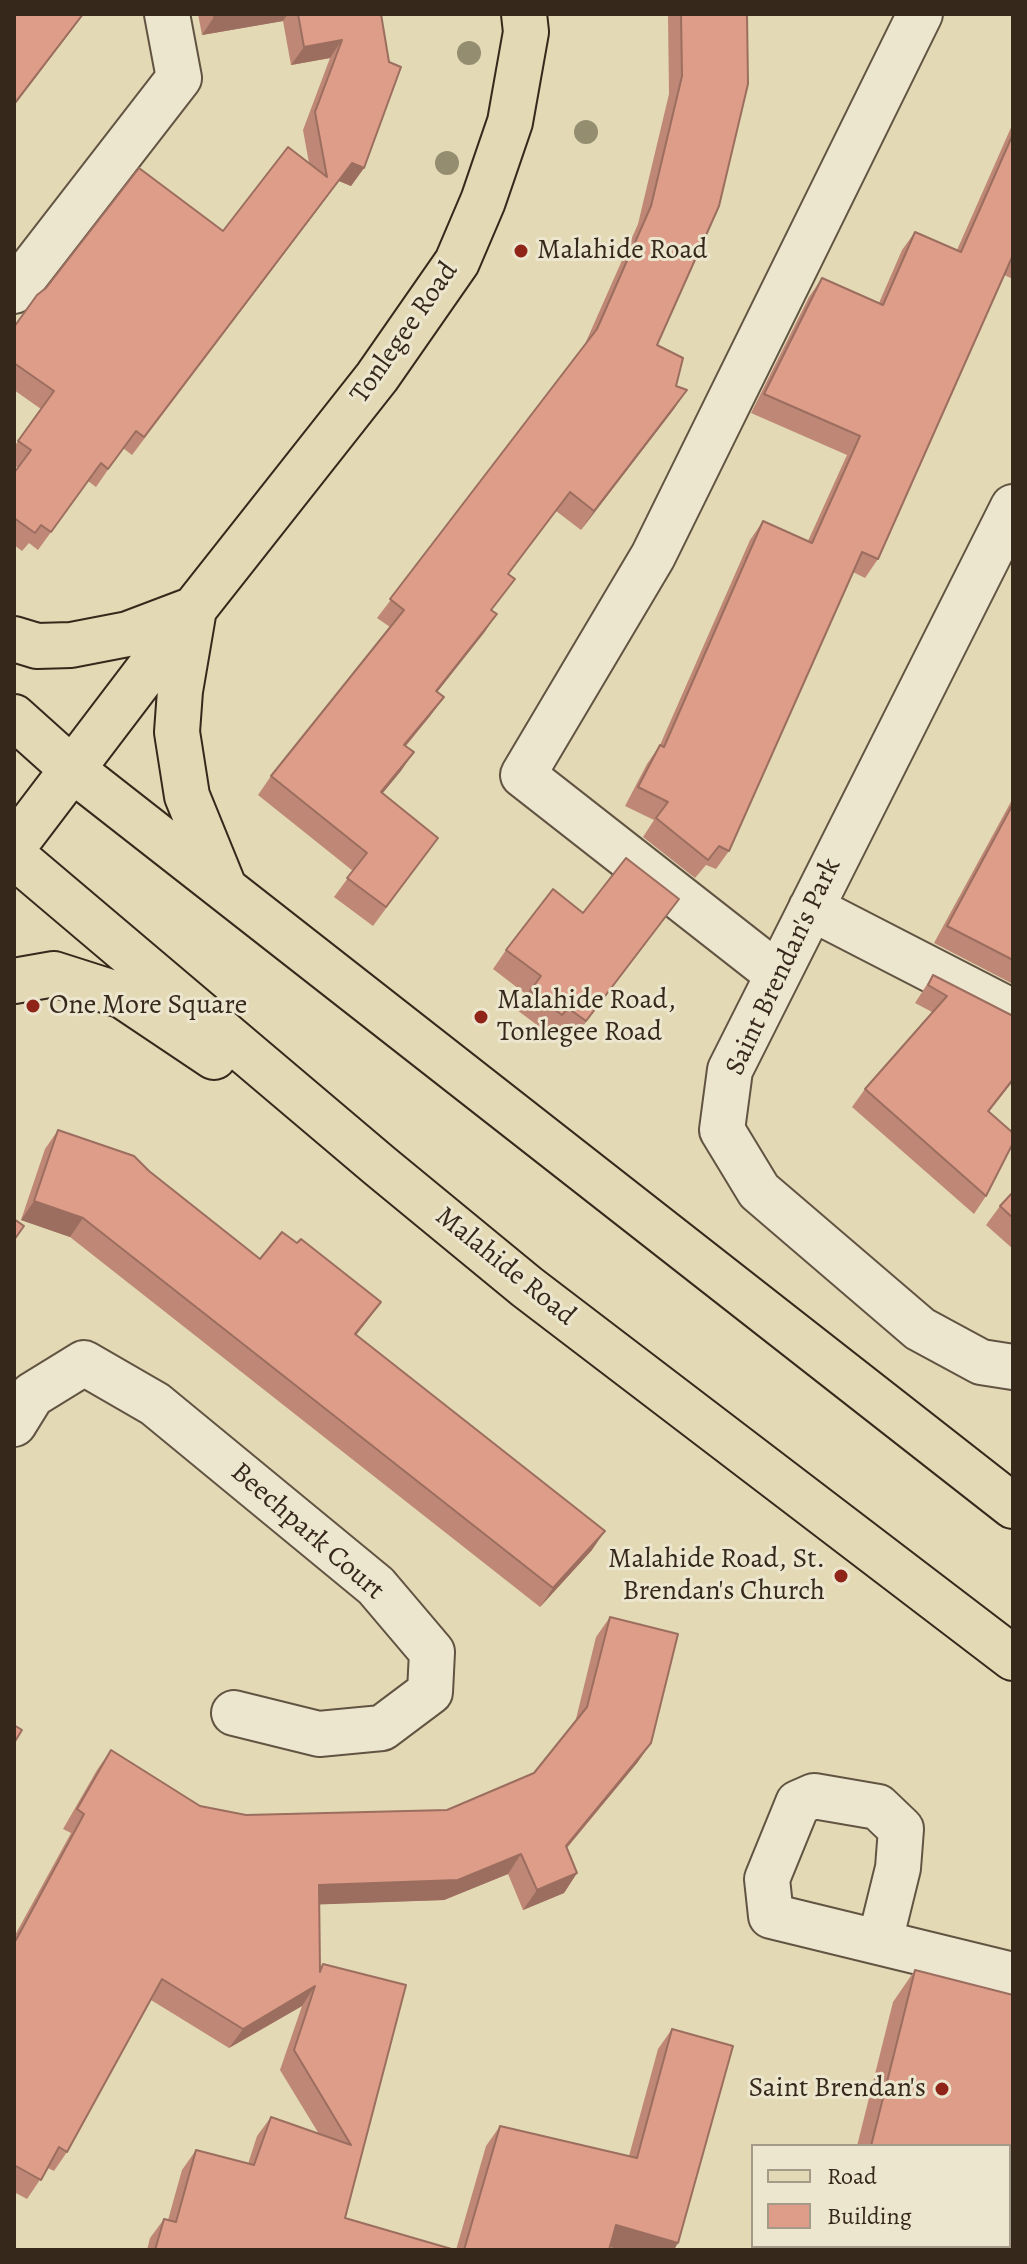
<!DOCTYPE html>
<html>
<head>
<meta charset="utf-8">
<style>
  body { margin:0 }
  #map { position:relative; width:1027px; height:2264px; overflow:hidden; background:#e3d9b5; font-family:Alegreya,serif }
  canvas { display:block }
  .frame { position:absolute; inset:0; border:16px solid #37281c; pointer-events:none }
  .legend { position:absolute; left:751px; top:2144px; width:260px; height:104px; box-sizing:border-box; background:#ede6cf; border:2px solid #a49a87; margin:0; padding:10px 14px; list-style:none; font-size:24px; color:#37281c }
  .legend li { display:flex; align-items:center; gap:16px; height:40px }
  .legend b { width:40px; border:2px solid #a49a87 }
</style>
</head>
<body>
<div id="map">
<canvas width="1027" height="2264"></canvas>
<div class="frame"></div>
<ul class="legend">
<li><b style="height:10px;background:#e3d9b5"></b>Road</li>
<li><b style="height:22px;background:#de9d88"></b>Building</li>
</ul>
</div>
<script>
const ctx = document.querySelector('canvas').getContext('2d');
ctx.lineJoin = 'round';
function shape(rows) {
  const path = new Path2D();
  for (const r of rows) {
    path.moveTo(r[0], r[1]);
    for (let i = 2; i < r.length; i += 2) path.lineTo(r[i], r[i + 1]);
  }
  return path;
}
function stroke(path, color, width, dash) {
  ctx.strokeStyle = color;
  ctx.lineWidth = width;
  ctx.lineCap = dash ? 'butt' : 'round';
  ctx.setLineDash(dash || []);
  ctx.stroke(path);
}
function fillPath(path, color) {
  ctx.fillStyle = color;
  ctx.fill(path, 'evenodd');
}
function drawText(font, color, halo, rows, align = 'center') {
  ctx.font = font + ' Alegreya,serif';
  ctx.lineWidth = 6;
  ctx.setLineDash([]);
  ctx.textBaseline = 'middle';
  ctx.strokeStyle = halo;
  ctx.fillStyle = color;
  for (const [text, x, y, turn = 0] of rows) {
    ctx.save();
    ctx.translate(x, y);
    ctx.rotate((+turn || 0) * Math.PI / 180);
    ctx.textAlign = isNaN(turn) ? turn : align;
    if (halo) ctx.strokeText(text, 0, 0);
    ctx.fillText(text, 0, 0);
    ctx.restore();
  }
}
const minor = shape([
  [14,291,179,78,167,14],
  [1013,507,730,1070,722,1130,759,1191,920,1329,981,1362,1013,1367],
  [811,908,1013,1012],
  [777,974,523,775,653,556,920,14],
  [14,1424,32,1395,84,1363,155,1404,376,1586,432,1652,430,1692,382,1728,319,1734,234,1713],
  [880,1941,898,1868,901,1829,878,1807,814,1796,798,1803,767,1879,771,1916,1013,1975]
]);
const major = shape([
  [14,639,37,646,71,645,128,634,194,609,180,691,177,732,187,796,224,887],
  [14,717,73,770,1013,1506],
  [14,846,194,609,377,377,457,262,483,201,510,122,526,32,524,14],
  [14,856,380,1166,527,1287,1013,1658],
  [14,981,54,974,123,996,214,1057]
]);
stroke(minor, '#625442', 48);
stroke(major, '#37281c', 48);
stroke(minor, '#ede6cf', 44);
stroke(major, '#e3d9b5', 44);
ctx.fillStyle = '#958d70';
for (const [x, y] of [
  [469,53],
  [586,132],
  [447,163]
]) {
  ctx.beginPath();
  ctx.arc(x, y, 12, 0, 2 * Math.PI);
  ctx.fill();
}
fillPath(shape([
  [198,14,381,14,364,168,351,186,339,181,132,455,123,448,96,487,88,481,38,550,29,543,22,551,14,545,14,473,18,468,14,465,14,447,41,409,14,390,14,327,223,231,309,163,303,130,330,58,291,65,283,21,202,35],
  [668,14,747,14,657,345,676,386,674,409,581,530,556,511,508,574,492,610,497,614,437,692,444,697,430,716,406,746,414,752,382,793,438,838,373,926,334,897,353,871,258,795,271,776,390,627,377,618,585,344,638,224,669,94],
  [1013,123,1013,279,1004,275,878,559,865,578,853,572,729,851,716,869,706,865,695,878,643,837,654,820,625,806,647,764,660,745,750,540,763,521,808,541,847,455,751,413,809,297,822,278,879,303,902,250,915,232,957,250],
  [1013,798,1013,984,934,943],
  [583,913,665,918,572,1040,555,1027,549,1034,517,1010,527,995,493,969,506,950],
  [933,975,1013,1016,1013,1081,989,1112,986,1196,974,1214,852,1107,865,1089,932,1012,915,1003],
  [58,1130,149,1171,260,1259,297,1243,381,1302,356,1335,592,1550,540,1607,70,1237,21,1220,45,1149],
  [1013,1192,1013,1249,986,1225,1000,1206],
  [610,1617,651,1743,637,1763,567,1848,577,1873,564,1893,523,1910,508,1874,444,1900,319,1904,320,1968,323,1964,406,1985,345,2218,455,2250,147,2250,150,2238,164,2219,168,2220,182,2170,196,2150,248,2164,257,2136,271,2117,319,2134,280,2070,302,2006,229,2048,151,2000,67,2152,54,2171,48,2168,27,2199,14,2192,14,1937,71,1833,63,1829,97,1770,111,1750,200,1806,246,1815,447,1810,534,1773,575,1723,596,1637],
  [915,1970,1009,2146,857,2146,893,2002],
  [672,2029,674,2250,621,2250,610,2247,609,2250,456,2250,486,2146,500,2126,629,2156,658,2049]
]), '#bf8775');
fillPath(shape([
  [83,14,84,14,14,106,14,104],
  [230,14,288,14,283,21,202,35,214,17],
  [342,40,330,58,291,65,304,47],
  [352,163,364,168,351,186,339,181,132,455],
  [687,390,674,409,581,530,594,511],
  [497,614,484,633,423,710,436,691],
  [444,697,430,716,391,763,404,745],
  [414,752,401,771,368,811,381,792],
  [679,899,665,918,572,1040,586,1021],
  [1013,1079,1013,1081,975,1129,988,1111],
  [34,1201,83,1218,70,1237,21,1220],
  [381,1302,367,1321,342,1353,355,1334],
  [605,1531,592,1550,540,1607,553,1588],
  [651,1743,637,1763,552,1865,566,1846],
  [521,1854,508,1874,444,1900,305,1905,319,1885],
  [577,1873,564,1893,523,1910,537,1890],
  [315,1986,302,2006,229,2048,243,2029],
  [1009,2209,1013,2210,1013,2246,1009,2245],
  [616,2225,678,2243,674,2250,621,2250,602,2245]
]), '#9b6e5f');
const building = shape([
  [14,14,83,14,14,104,14,14],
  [214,14,230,14,214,17,214,14],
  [298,14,381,14,389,62,401,67,364,168,352,163,144,437,136,431,108,469,101,463,51,532,41,525,35,533,14,518,14,473,31,450,18,441,54,391,14,363,14,327,37,295,46,288,139,168,223,231,288,147,327,177,315,112,342,40,304,47,298,14],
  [681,14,747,14,748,84,719,206,657,345,683,358,676,386,687,390,594,511,570,492,508,574,515,579,491,610,497,614,436,691,444,697,404,745,414,752,381,792,438,838,386,907,347,878,367,853,271,776,404,610,390,599,597,329,651,206,682,76,681,14],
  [1013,134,1013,255,878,559,862,552,729,851,719,846,708,860,656,818,668,802,638,787,660,745,664,747,763,521,812,543,860,436,764,394,822,278,883,305,915,232,961,252,1013,134],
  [1013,804,1013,960,947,926,1013,804],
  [626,858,679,899,586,1021,568,1008,562,1015,530,991,541,976,506,950,553,889,583,913,626,858],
  [933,975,1013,1016,1013,1079,988,1111,1013,1133,1013,1143,986,1196,865,1089,947,996,928,985,933,975],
  [58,1130,134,1156,149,1171,260,1259,282,1232,297,1243,301,1239,381,1302,355,1334,605,1531,553,1588,83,1218,34,1201,58,1130],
  [1013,1192,1013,1218,1000,1206,1013,1192],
  [14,1219,24,1226,14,1240,14,1219],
  [610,1617,678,1634,651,1743,566,1846,577,1873,537,1890,521,1854,458,1880,319,1885,320,1972,323,1964,406,1985,345,2218,455,2250,155,2250,164,2219,176,2222,196,2150,254,2165,271,2117,351,2145,294,2050,315,1986,243,2029,162,1979,67,2152,59,2147,41,2180,14,2165,14,1939,16,1940,84,1814,77,1809,111,1750,200,1806,246,1815,447,1810,534,1773,587,1707,610,1617],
  [14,1725,22,1730,14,1743,14,1725],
  [915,1970,1013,1995,1013,2210,1009,2209,1009,2146,871,2146,915,1970],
  [672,2029,733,2046,678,2243,616,2225,609,2250,464,2250,500,2126,637,2158,672,2029]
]);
fillPath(building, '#de9d88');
stroke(building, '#9b6e5f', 2);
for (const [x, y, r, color] of [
  [521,251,8,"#8f2418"],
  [33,1006,8,"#8f2418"],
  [481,1017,8,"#8f2418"],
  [841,1576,8,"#8f2418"],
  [942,2089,8,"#8f2418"]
]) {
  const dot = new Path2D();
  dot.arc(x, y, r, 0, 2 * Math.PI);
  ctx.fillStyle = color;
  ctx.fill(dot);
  stroke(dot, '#ede6cf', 3);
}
drawText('28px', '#37281c', '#ede6cf', [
  ["Malahide Road",537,251],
  ["Malahide Road,",497,1001],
  ["Tonlegee Road",497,1033],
  ["One More Square",49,1006],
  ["Malahide Road, St.",825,1560,"right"],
  ["Brendan's Church",825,1592,"right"],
  ["Saint Brendan's",926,2089,"right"]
], 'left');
drawText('28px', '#37281c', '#ede6cf', [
  ["Tonlegee Road",405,333,-55],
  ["Saint Brendan's Park",784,967,-65],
  ["Malahide Road",505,1267,39],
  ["Beechpark Court",307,1532,41]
]);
</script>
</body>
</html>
